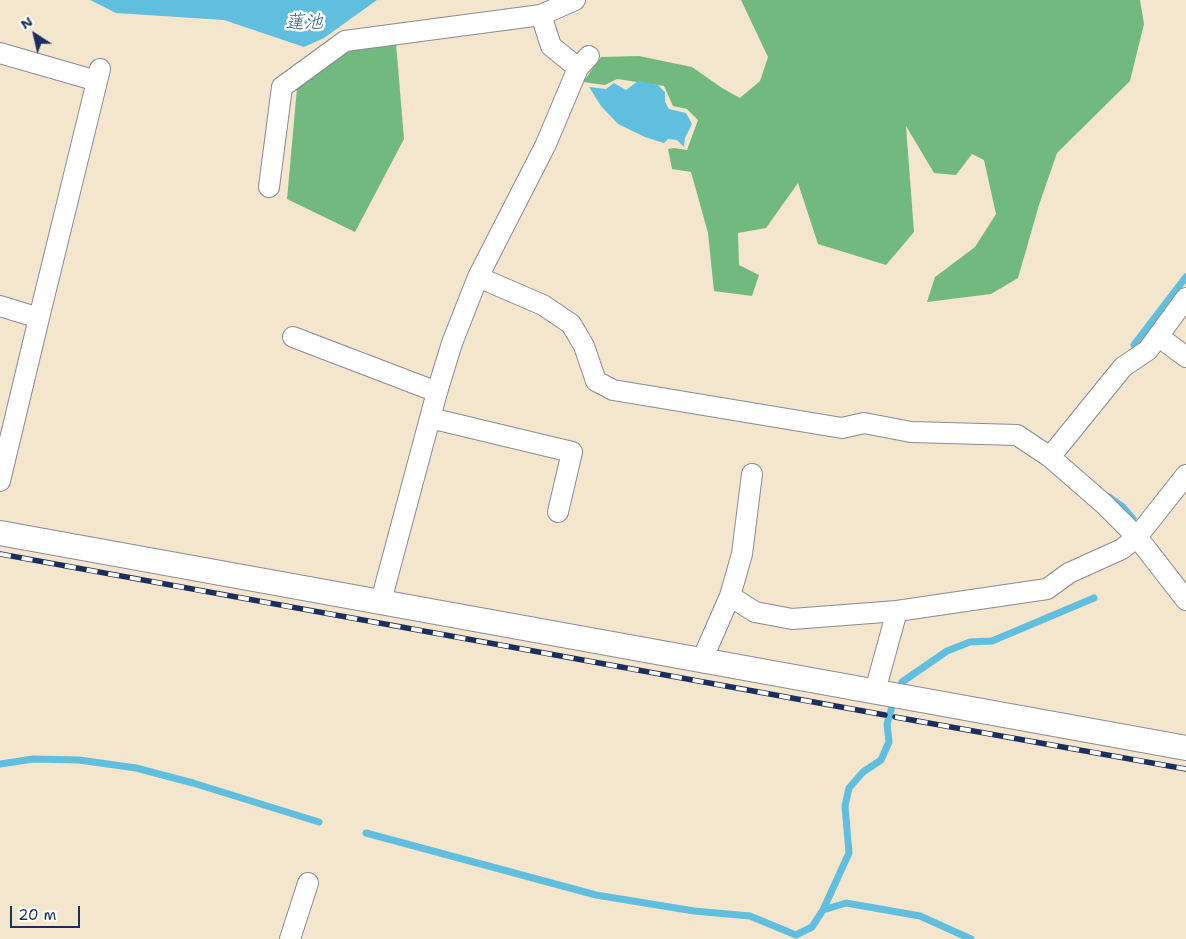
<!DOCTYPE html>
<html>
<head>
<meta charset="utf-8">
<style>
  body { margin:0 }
  #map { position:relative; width:1186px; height:939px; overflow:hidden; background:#f4e5cd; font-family:"Shantell Sans",sans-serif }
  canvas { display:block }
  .north { position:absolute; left:10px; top:10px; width:50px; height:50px; -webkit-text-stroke:4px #fff; paint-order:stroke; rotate:325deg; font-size:14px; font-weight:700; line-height:20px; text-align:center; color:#1b2f5e }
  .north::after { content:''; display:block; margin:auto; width:18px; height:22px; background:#1b2f5e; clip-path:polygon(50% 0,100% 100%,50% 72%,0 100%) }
  .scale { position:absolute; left:10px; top:906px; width:70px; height:22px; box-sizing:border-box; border:2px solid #1b2f5e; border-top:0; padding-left:6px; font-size:15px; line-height:18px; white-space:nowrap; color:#1b2f5e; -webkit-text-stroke:4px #fff; paint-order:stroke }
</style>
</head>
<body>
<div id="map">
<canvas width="1186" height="939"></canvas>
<div class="north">N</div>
<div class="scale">20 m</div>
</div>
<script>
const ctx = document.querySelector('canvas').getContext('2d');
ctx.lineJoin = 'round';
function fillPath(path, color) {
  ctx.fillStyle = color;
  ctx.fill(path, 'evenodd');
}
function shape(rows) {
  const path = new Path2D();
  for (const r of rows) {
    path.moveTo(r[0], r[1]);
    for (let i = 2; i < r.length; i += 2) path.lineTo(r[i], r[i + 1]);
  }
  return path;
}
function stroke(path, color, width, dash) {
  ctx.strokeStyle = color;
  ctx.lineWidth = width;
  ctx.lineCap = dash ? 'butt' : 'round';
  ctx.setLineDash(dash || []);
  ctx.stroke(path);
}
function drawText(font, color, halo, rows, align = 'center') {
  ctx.font = font + ' "Shantell Sans","Klee One",sans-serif';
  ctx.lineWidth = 5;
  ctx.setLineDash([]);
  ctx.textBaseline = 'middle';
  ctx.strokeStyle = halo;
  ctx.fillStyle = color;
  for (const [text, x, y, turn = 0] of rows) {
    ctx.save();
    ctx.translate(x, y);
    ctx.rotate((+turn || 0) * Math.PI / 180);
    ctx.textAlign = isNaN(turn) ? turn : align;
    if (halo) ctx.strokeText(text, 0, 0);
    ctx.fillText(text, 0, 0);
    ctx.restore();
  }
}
fillPath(shape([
  [741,0,1140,0,1144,24,1130,81,1057,153,1039,205,1018,278,991,294,927,302,935,277,975,247,996,214,984,160,972,154,956,175,934,173,906,126,914,232,886,265,818,244,798,183,766,228,738,233,739,265,759,275,752,296,714,291,708,233,691,172,672,169,668,149,674,148,687,150,698,120,687,109,673,106,664,86,617,79,605,85,583,82,601,57,639,56,692,67,722,88,740,98,760,81,768,57],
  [396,43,404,139,355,232,287,199,297,88,344,52]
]), '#72b97f');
fillPath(shape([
  [90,0,377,0,324,38,304,47,224,20,116,13],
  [638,81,658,85,665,92,665,102,669,109,686,113,692,124,685,138,684,147,677,140,668,139,664,143,645,137,618,124,601,106,589,87,606,89,614,83,626,90]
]), '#60bedf');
stroke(shape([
  [1134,345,1186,277],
  [1109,497,1123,507,1133,519],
  [902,682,947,651,970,642,992,641,1094,598],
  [0,764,33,759,79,760,136,768,193,783,319,822],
  [366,833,596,895,694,911,750,916,796,935,812,927,823,910,846,903,920,916,971,939],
  [823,910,849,853,845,806,849,788,863,772,881,760,889,742,887,724,892,707]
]), '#60bedf', 7);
const minor = shape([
  [541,15,551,46,578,68],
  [0,53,97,81],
  [269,187,282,87,345,41,541,15,575,0],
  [478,277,543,305,571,324,584,346,596,381,613,390,842,428,864,423,911,432,1017,435,1050,457,1104,504,1137,537,1186,600],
  [0,306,39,318],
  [1158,336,1186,357],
  [293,337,437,392],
  [430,418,572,452,558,512],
  [1050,457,1123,367,1148,350,1186,298],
  [0,481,39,318,100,69],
  [730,596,755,612,792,619,897,611,1047,589,1069,573,1122,549,1137,537,1186,475],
  [381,601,437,392,452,343,478,277,546,144,578,68,589,56],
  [702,660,730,596,742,554,752,474],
  [875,691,897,611],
  [290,939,308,883]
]);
const tertiary = shape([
  [0,533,1186,748]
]);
stroke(minor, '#888a96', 22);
stroke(tertiary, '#888a96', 26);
stroke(minor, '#fff', 20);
stroke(tertiary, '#fff', 24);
const rail = shape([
  [0,554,885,715],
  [895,717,1186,769]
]);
stroke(rail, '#1b2f5e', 5.5);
stroke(rail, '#fff', 4, [11]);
drawText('italic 19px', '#33618b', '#fff', [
  ["蓮池",304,23]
]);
</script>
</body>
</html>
